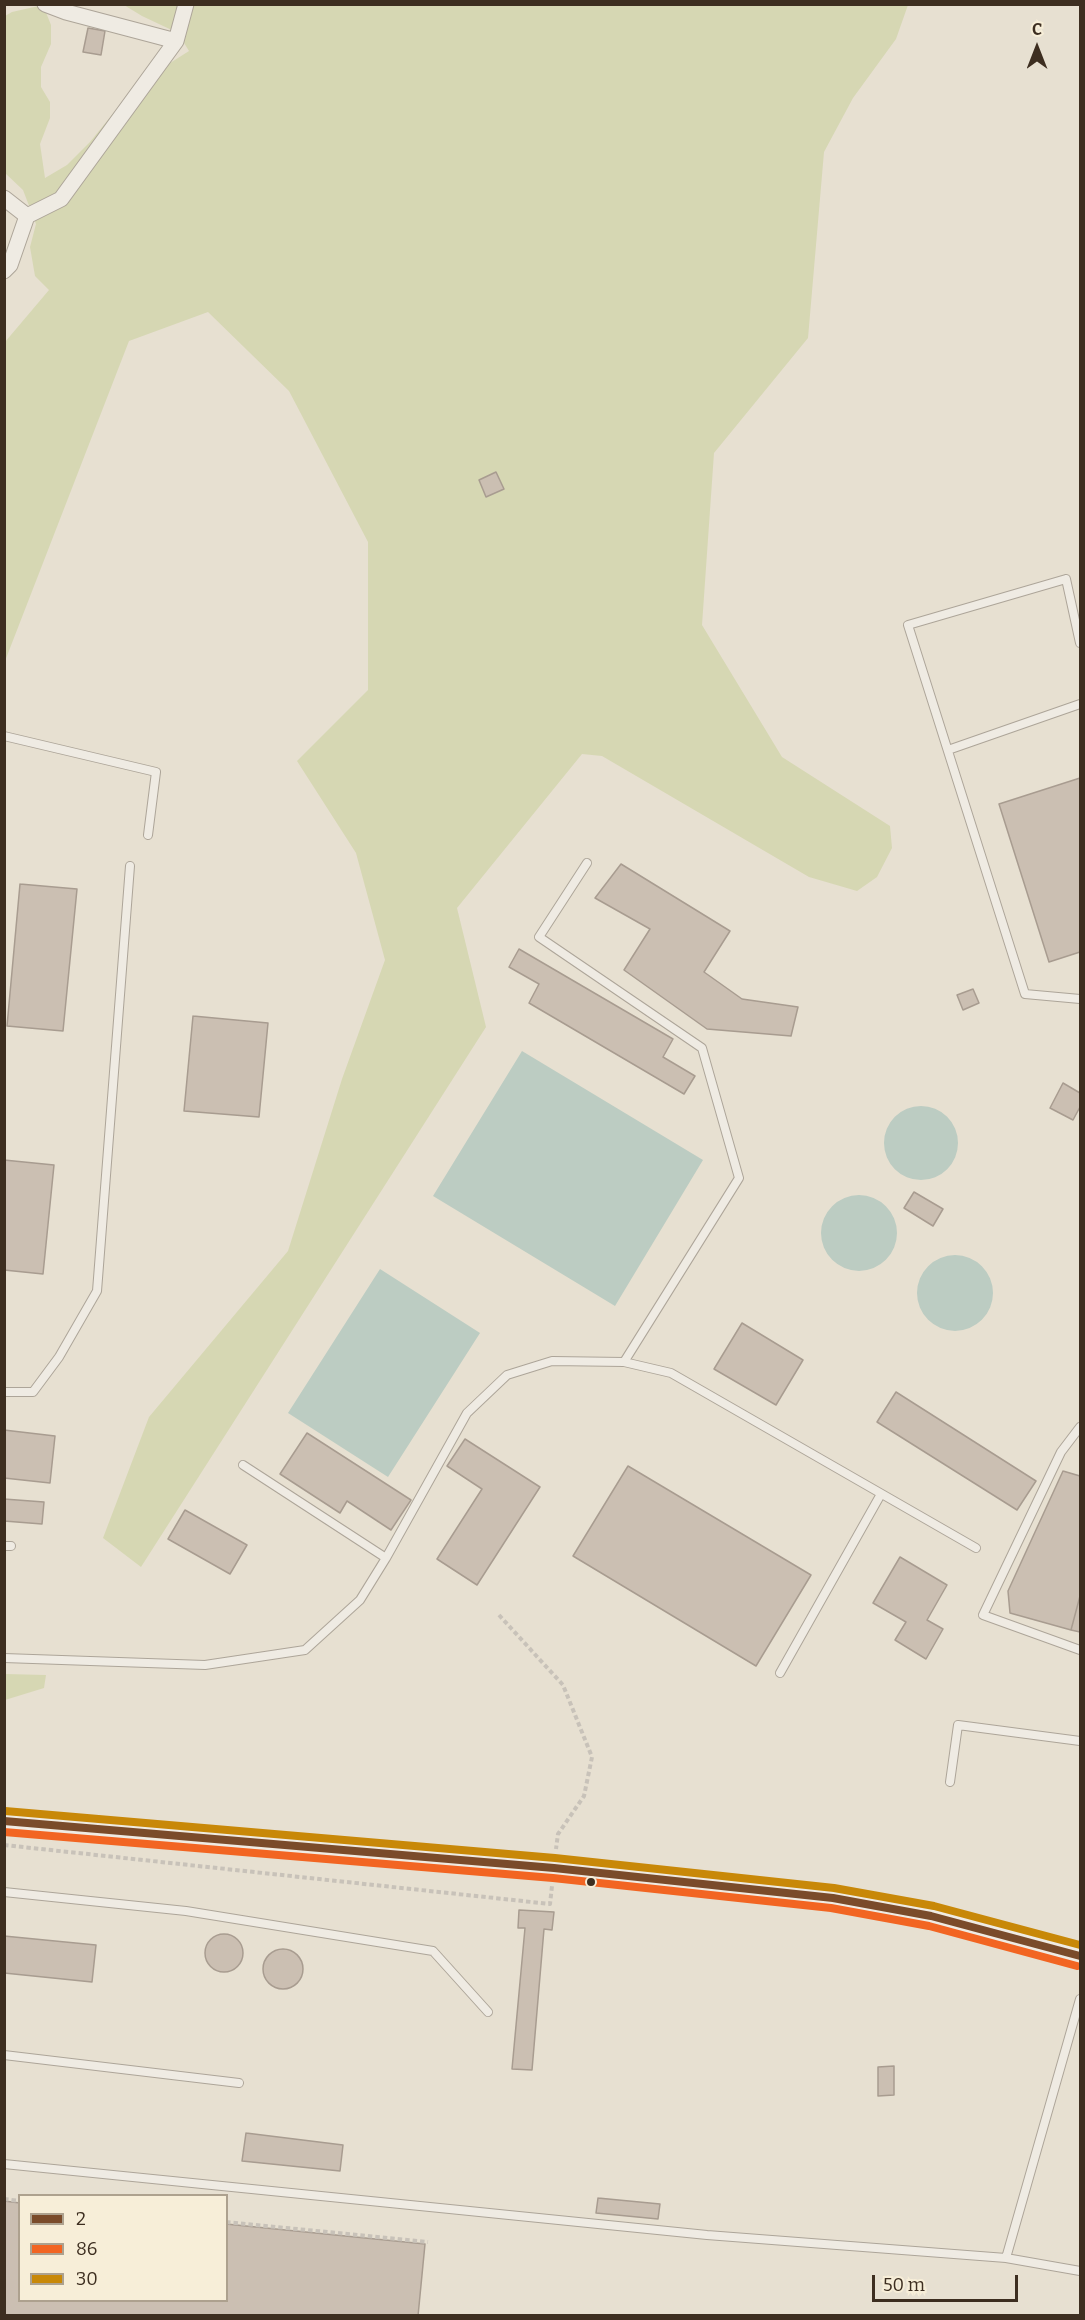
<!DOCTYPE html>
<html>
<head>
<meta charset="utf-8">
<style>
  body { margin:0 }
  #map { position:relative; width:1085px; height:2320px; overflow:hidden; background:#e7e0d1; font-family:Bitter,serif }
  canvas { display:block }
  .frame { position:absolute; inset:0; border:6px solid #3d2e20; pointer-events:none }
  .legend { position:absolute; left:18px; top:2194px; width:210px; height:108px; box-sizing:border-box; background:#f7eed8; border:2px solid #ada18e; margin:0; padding:8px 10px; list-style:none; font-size:18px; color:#3d2e20 }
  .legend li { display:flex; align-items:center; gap:12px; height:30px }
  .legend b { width:30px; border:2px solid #ada18e }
  .north { position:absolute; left:1007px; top:18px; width:60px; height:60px; -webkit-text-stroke:4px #f7eed8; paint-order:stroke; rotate:0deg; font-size:16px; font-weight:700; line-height:24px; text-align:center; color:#3d2e20 }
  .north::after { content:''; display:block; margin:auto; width:21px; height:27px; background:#3d2e20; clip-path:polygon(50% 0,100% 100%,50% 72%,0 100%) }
  .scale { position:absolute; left:872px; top:2275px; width:146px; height:27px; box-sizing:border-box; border:3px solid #3d2e20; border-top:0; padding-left:8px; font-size:18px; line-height:21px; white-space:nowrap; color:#3d2e20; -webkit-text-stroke:4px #f7eed8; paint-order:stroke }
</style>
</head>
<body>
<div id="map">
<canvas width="1085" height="2320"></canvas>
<div class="frame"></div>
<ul class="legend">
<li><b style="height:8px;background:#7a4b2a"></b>2</li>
<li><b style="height:8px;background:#f26522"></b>86</li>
<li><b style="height:8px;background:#c88808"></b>30</li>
</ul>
<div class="north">С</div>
<div class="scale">50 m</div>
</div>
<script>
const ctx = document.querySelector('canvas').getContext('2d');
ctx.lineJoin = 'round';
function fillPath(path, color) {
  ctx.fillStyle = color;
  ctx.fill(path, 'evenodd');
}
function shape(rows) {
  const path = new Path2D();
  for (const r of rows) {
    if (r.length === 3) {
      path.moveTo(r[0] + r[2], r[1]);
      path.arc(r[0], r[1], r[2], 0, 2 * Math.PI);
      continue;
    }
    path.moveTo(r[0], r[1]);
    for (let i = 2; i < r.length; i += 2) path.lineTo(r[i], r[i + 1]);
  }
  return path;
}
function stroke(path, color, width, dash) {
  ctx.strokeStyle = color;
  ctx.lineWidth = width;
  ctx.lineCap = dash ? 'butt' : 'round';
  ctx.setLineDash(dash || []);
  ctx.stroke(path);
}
fillPath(shape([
  [43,5,51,25,51,44,41,67,41,87,50,102,50,118,40,144,45,178,67,165,90,142,137,84,189,51,178,33,142,16,124,5,908,5,896,39,853,98,824,152,808,338,714,453,702,625,782,757,890,826,892,848,877,877,857,891,809,877,602,756,582,754,457,908,486,1027,141,1567,103,1538,149,1417,288,1251,342,1079,385,960,356,853,297,761,368,690,368,542,289,391,208,312,129,341,5,661,5,342,49,290,35,276,30,247,36,224,23,190,5,173,5,16,12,12],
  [5,1674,46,1675,44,1688,5,1700]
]), '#d6d7b3');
fillPath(shape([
  [522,1051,703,1160,615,1306,433,1196],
  [921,1143,37],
  [859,1233,38],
  [955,1293,38],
  [380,1269,480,1333,388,1477,288,1413]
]), '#bcccc2');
const building = shape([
  [88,28,105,31,101,55,83,52,88,28],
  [496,472,504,489,486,497,479,480,496,472],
  [1080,778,1080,952,1049,962,999,804,1080,778],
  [621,864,730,931,704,972,742,999,798,1007,791,1036,707,1029,624,970,650,929,595,898,621,864],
  [20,884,77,889,63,1031,7,1026,20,884],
  [519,949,673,1039,663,1057,695,1076,684,1094,529,1003,539,984,509,967,519,949],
  [973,989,979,1003,963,1010,957,995,973,989],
  [193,1016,268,1023,259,1117,184,1111,193,1016],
  [1063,1083,1080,1093,1080,1107,1073,1120,1050,1108,1063,1083],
  [4,1160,54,1165,43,1274,4,1270,4,1160],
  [914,1192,943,1209,933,1226,904,1208,914,1192],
  [742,1323,803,1360,776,1405,714,1369,742,1323],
  [896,1392,1036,1481,1017,1510,877,1422,896,1392],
  [4,1430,55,1436,50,1483,4,1478,4,1430],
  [307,1433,411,1500,391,1530,347,1501,340,1513,280,1474,307,1433],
  [465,1439,540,1487,477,1585,437,1559,482,1489,447,1466,465,1439],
  [628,1466,811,1575,756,1666,573,1556,628,1466],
  [1063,1471,1080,1476,1080,1596,1071,1630,1010,1613,1008,1591,1063,1471],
  [4,1499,44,1502,42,1524,4,1521,4,1499],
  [185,1510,247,1545,230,1574,168,1539,185,1510],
  [900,1557,947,1585,927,1620,943,1629,926,1659,895,1640,906,1622,873,1603,900,1557],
  [1080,1596,1080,1632,1071,1630,1080,1596],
  [519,1910,554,1912,552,1930,544,1929,532,2070,512,2069,525,1928,518,1928,519,1910],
  [224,1953,19],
  [4,1936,96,1945,92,1982,4,1973,4,1936],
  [283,1969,20],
  [894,2066,894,2095,878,2096,878,2067,894,2066],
  [246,2133,343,2145,340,2171,242,2161,246,2133],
  [598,2198,660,2204,658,2219,596,2213,598,2198],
  [4,2201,20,2203,20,2300,226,2300,226,2224,425,2244,418,2316,4,2316,4,2201]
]);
fillPath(building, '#cbbfb2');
stroke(building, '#a89c90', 1.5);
const lane = shape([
  [1080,643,1066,579,908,625,1025,994,1080,999],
  [4,736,156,772,148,835],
  [948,750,1080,704],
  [587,863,539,937,702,1048,739,1178,624,1362],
  [4,1392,33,1392,59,1357,97,1291,130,866],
  [1080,1427,1061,1452,983,1615,1080,1650],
  [243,1465,386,1558],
  [4,1546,11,1546],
  [4,1658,205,1665,305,1650,360,1600,386,1558,467,1413,507,1375,552,1361,624,1362,671,1373,976,1548],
  [780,1673,881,1494],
  [950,1782,958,1725,1080,1741],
  [4,1892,186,1911,433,1951,488,2012],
  [4,2055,239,2083],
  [4,2164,707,2235,1006,2258,1080,1999],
  [1006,2258,1080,2271]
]);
const street = shape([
  [45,4,66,12,176,41],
  [4,198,27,216],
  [4,271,10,265,27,216,61,199,176,41,186,4]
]);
const secondary = shape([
  [4,1821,554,1868,833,1898,931,1916,1080,1956]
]);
stroke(lane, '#ada599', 10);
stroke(street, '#ada599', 17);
stroke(secondary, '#9c958a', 25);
stroke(shape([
  [499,1615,563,1685,592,1757,584,1796,558,1834,556,1849],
  [4,1845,550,1904,552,1886],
  [4,2199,20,2201],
  [226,2222,428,2242]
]), '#c8c2b9', 4, [4.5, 3]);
stroke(lane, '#efebe3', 8);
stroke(street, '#efebe3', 15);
stroke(secondary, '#efebe3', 22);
stroke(shape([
  [4,1821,554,1868,833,1898,931,1916,1080,1956]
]), '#7a4b2a', 8);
stroke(shape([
  [4,1832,553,1878,831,1908,929,1926,1077,1966]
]), '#f26522', 8);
stroke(shape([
  [5,1811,555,1858,834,1888,934,1906,1080,1945]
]), '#c88808', 8);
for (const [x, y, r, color] of [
  [591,1882,5,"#3d2e20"]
]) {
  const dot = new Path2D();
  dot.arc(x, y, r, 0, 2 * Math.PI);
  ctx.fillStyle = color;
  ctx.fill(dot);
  stroke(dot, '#f7eed8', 2);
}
</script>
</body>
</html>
